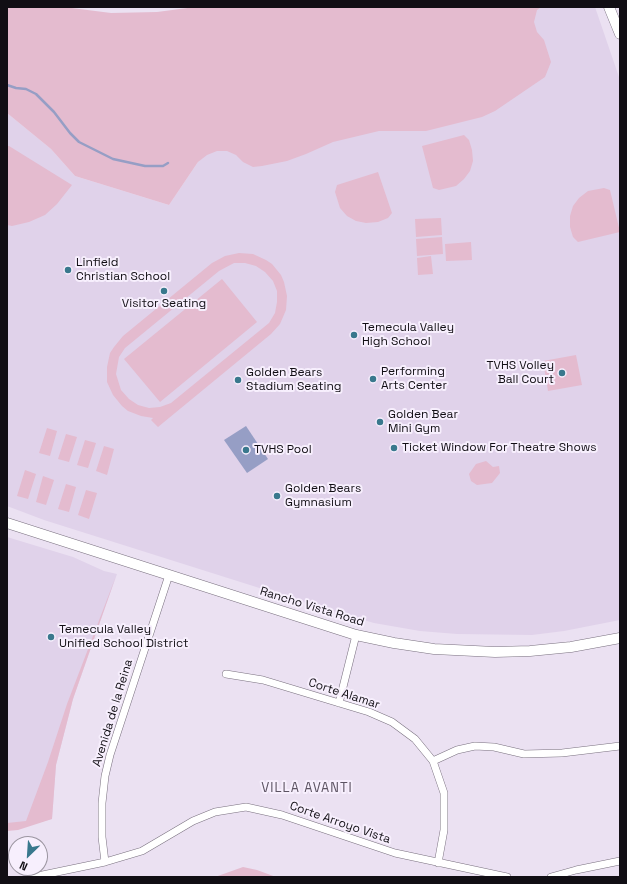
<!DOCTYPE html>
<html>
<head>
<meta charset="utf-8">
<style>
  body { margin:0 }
  #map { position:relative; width:627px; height:884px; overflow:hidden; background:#ebe1f2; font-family:"Space Grotesk",sans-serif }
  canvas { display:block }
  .frame { position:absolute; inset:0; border:8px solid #110e14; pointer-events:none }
  .north { position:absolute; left:8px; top:836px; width:40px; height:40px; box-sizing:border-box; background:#f7effd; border:1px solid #9b95a0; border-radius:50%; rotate:205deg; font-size:11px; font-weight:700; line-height:16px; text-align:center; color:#110e14 }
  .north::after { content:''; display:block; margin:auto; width:14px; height:18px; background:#39788d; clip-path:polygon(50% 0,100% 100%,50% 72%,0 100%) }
</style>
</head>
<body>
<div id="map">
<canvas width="627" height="884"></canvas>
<div class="frame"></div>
<div class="north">N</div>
</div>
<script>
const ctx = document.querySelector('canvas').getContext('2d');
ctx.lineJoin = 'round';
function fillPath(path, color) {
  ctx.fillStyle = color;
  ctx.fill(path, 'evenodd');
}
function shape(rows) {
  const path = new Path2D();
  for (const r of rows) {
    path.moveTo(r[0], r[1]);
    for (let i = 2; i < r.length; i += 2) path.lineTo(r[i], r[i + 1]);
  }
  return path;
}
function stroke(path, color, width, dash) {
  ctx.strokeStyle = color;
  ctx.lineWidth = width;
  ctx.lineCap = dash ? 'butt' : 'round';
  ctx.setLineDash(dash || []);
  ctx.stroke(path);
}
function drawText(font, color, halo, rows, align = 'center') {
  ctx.font = font + ' "Space Grotesk",sans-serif';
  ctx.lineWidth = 4;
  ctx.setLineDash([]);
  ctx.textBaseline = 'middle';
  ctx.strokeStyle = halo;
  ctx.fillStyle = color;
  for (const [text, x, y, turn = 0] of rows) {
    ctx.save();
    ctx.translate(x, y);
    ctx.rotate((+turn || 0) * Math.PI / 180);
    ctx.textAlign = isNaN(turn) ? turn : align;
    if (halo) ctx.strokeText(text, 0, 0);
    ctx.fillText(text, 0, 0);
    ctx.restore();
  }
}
fillPath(shape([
  [310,7,595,7,620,80,620,620,564,631,532,635,457,634,420,631,374,623,326,609,44,520,7,506,7,113,51,149,75,176,169,205,198,162],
  [7,537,73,557,104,571,117,574,73,699,56,765,52,819,7,831]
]), '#e0d2ea');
fillPath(shape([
  [7,7,64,7,111,13,157,12,195,7,541,7,537,10,534,22,537,32,544,40,551,62,545,77,495,111,482,117,426,131,379,131,333,142,306,154,287,161,262,166,253,167,243,162,236,155,227,151,217,151,207,155,198,162,169,205,75,176,51,149,7,113],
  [464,135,469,140,472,150,473,161,470,171,464,179,456,186,439,190,433,188,422,146],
  [7,146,9,146,72,185,57,204,45,215,29,222,12,226,7,225],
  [378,172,392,213,388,218,378,222,366,223,356,221,347,216,340,208,335,192,337,185],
  [604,188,610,190,620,232,578,242,573,237,570,227,570,216,573,206,579,198,588,191],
  [441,218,442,235,416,237,415,219],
  [442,237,443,254,417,256,416,239],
  [471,242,472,260,446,261,445,244],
  [239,253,253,254,266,260,272,264,281,275,284,282,287,296,286,310,280,324,271,334,158,427,151,420,153,418,141,416,128,411,122,406,113,395,107,382,107,367,110,353,114,347,123,336,212,263,225,256],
  [234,263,245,263,256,266,265,272,273,281,277,291,277,302,275,313,269,323,171,403,160,407,149,408,138,405,129,399,121,390,116,374,119,357,125,348,219,271],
  [431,256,433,274,418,275,417,258],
  [222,279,257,322,160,402,124,359],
  [576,355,582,385,548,391,543,361],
  [47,428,57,431,50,456,39,453],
  [66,434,77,437,69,462,58,459],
  [85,440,96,443,88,468,77,465],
  [104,446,114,449,107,475,96,471],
  [486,461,493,467,499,466,500,473,492,483,477,485,471,481,469,474,476,464],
  [25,470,36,474,28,499,17,496],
  [43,476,54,480,46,505,36,502],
  [66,484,76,487,69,512,58,509],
  [86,490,97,493,89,519,78,515],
  [116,576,73,699,56,765,52,819,18,830,7,831,7,823,26,821,48,762,67,704],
  [243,867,257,870,276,877,215,877]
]), '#e4bbcf');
fillPath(shape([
  [246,426,268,459,247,473,224,440]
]), '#969ec5');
stroke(shape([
  [7,85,16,88,26,89,36,94,54,112,70,133,79,142,113,159,145,166,163,166,168,163]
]), '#969ec5', 2.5);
const minor = shape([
  [226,674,263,680,369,712,392,722,415,739,433,761,444,793,444,830,438,863],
  [339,703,356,635],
  [433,761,457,750,475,746,494,747,524,754,562,753,620,746],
  [105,862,102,837,102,803,105,776,110,755,169,575],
  [33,877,105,862,142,851,193,821,215,812,246,807,282,815,395,853,507,877],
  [551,877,576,870,620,861]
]);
const secondary = shape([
  [609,7,620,34],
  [7,523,356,635,394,643,434,649,495,652,530,651,571,647,620,638]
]);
stroke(minor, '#79707f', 8);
stroke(secondary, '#79707f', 11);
stroke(minor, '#fff', 7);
stroke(secondary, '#fff', 10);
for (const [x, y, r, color] of [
  [68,270,4,"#39788d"],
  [164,291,4,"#39788d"],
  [354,335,4,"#39788d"],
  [562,373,4,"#39788d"],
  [373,379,4,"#39788d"],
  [238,380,4,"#39788d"],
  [380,422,4,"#39788d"],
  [394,448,4,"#39788d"],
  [246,450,4,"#39788d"],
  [277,496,4,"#39788d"],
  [51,637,4,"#39788d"]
]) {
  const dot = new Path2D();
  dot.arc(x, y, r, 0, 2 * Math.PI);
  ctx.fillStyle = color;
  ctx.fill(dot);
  stroke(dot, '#f7effd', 1.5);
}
drawText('12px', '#110e14', '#f7effd', [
  ["Linfield",76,263],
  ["Christian School",76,277],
  ["Visitor Seating",164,304,"center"],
  ["Temecula Valley",362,328],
  ["High School",362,342],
  ["TVHS Volley",554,366,"right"],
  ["Ball Court",554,380,"right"],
  ["Performing",381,372],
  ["Arts Center",381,386],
  ["Golden Bears",246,373],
  ["Stadium Seating",246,387],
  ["Golden Bear",388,415],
  ["Mini Gym",388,429],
  ["Ticket Window For Theatre Shows",402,448],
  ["TVHS Pool",254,450],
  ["Golden Bears",285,489],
  ["Gymnasium",285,503],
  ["Temecula Valley",59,630],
  ["Unified School District",59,644]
], 'left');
drawText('12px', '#110e14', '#f7effd', [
  ["Rancho Vista Road",312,607,17],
  ["Corte Alamar",344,694,18],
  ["Avenida de la Reina",113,713,-73],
  ["Corte Arroyo Vista",340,823,19]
]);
ctx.letterSpacing = '1px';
drawText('13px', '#5c5362', '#f7effd', [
  ["VILLA AVANTI",307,788]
]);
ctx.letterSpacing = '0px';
</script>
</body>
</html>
